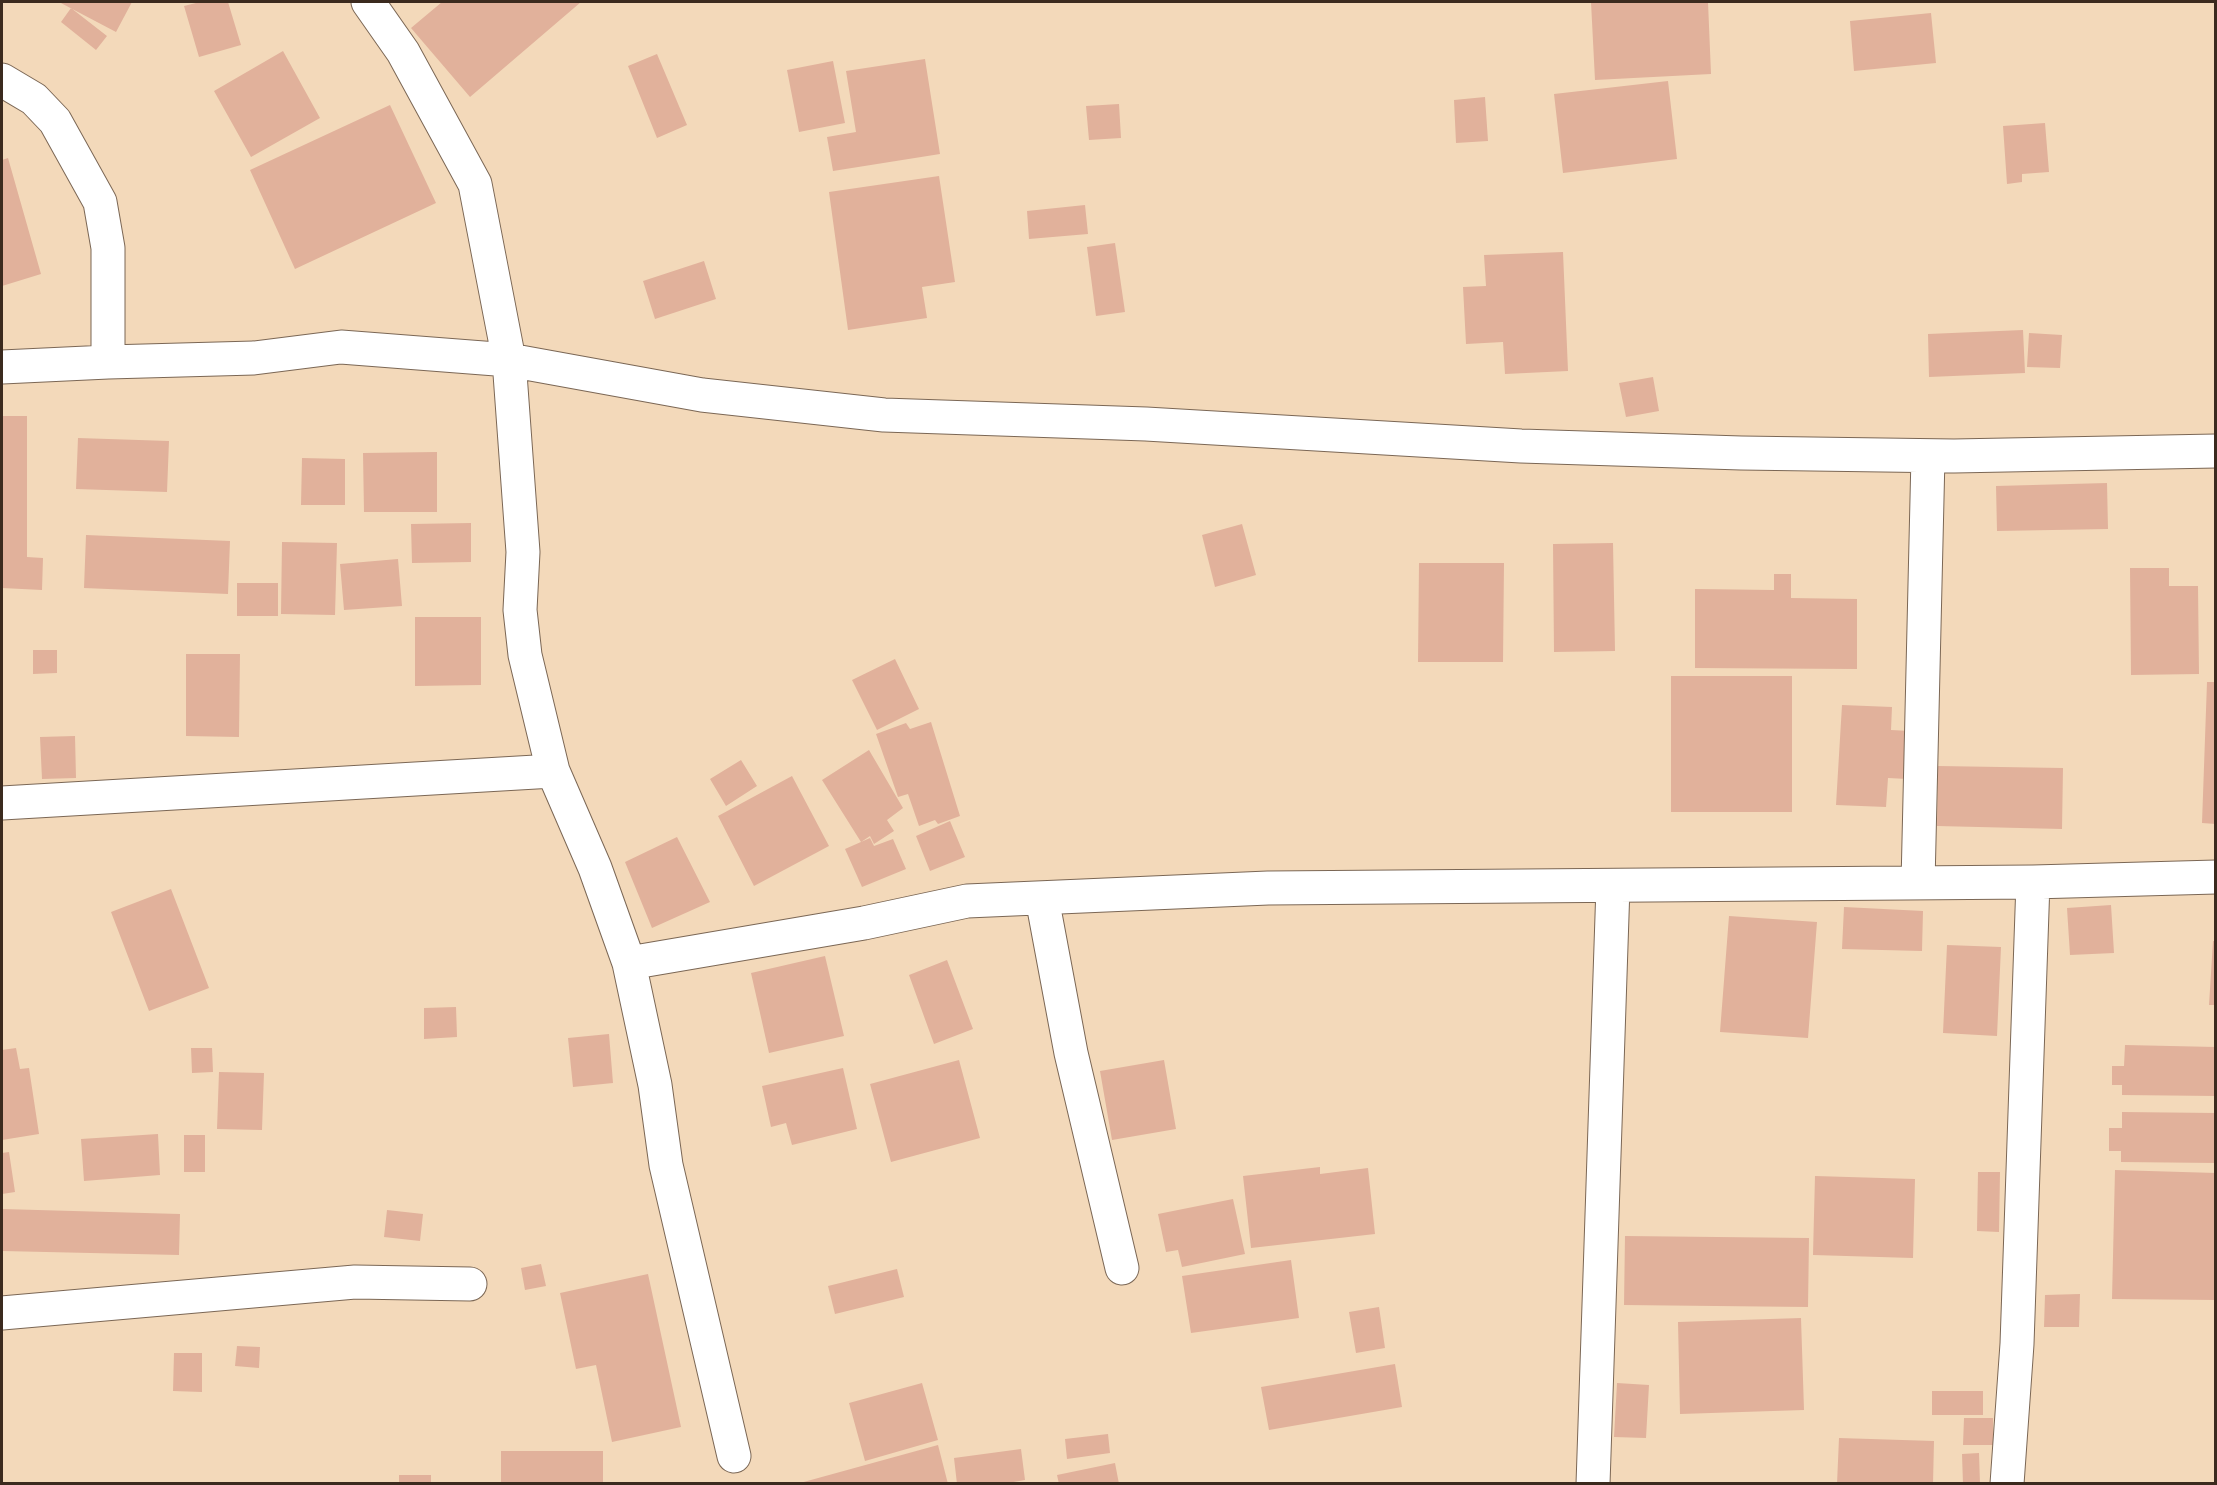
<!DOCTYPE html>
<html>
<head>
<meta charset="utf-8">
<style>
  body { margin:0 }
  #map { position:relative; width:2217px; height:1485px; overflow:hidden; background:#f3d9ba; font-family:"Architects Daughter",sans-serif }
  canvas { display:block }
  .frame { position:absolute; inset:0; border:3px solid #3b2a1e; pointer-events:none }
</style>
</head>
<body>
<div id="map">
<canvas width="2217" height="1485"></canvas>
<div class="frame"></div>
</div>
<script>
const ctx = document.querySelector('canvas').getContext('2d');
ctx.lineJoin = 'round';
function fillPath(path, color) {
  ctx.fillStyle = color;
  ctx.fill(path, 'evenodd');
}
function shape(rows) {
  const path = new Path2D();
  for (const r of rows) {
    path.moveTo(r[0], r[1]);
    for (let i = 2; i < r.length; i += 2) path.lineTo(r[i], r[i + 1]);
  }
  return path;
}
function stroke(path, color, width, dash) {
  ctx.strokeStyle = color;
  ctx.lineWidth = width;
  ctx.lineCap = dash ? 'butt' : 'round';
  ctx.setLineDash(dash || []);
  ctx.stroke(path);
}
fillPath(shape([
  [59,2,132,2,116,32],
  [200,2,228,2,241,45,199,57,184,6],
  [442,2,581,2,470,97,411,28],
  [1591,2,1708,2,1711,74,1595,80],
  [71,8,107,36,96,50,61,22],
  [1931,13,1936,63,1854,71,1850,21],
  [283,51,320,118,251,157,214,91],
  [657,54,687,125,657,138,628,66],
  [925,59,940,154,833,171,827,137,856,132,846,71],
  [833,61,845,123,799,132,787,70],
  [1668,81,1677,159,1563,173,1554,94],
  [1485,97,1488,141,1456,143,1454,100],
  [1119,104,1121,138,1089,140,1086,106],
  [390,105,436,203,295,269,250,170],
  [2045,123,2049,172,2022,174,2022,182,2007,184,2003,126],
  [8,158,41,274,2,286,2,160],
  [939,176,955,282,922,287,927,318,848,330,829,192],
  [1085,205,1088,234,1029,239,1027,211],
  [1115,243,1125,312,1096,316,1087,247],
  [1563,252,1568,371,1505,374,1503,342,1466,344,1463,287,1486,286,1484,255],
  [704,261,716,299,655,319,643,281],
  [2023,330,2025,373,1929,377,1928,334],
  [2029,333,2062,335,2060,368,2027,367],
  [1653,377,1659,411,1626,417,1619,383],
  [2,416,27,416,27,557,43,558,42,590,2,588],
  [78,438,169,441,167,492,76,489],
  [437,452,437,512,364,512,363,453],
  [302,458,345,459,345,505,301,505],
  [2107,483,2108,529,1997,531,1996,486],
  [471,523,471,562,412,563,411,524],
  [1242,524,1256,575,1215,587,1202,535],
  [86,535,230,541,228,594,84,588],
  [282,542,337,543,335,615,281,614],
  [1613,543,1615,651,1554,652,1553,544],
  [398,559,402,606,344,610,340,564],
  [1419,563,1504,563,1503,662,1418,662],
  [2130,568,2169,568,2169,586,2198,586,2199,674,2131,675],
  [1774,574,1791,574,1791,598,1857,599,1857,669,1695,668,1695,589,1774,590],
  [237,583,278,583,278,616,237,616],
  [415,617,481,617,481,685,415,686],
  [33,650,57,650,57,673,33,674],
  [186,654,240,654,239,737,186,736],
  [895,659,919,709,877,730,852,680],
  [1671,676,1792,676,1792,812,1671,812],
  [2207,682,2216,682,2216,824,2202,823],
  [1842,705,1892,707,1891,730,1910,731,1907,779,1888,778,1886,807,1836,805],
  [931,722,960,816,938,824,935,820,919,826,908,794,898,797,876,734,906,723,910,729],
  [75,736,76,778,42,779,40,737],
  [869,750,903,808,887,820,894,831,874,844,870,836,861,842,822,780],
  [741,760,757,786,726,806,710,779],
  [1938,766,2063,768,2062,829,1937,826],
  [792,776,829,846,754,886,718,816],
  [950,821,965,857,930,871,916,836],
  [677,837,710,902,652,928,625,862],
  [870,838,874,846,893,839,906,869,862,887,845,849],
  [171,889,209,988,149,1011,111,912],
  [2111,905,2114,953,2070,955,2067,908],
  [1844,907,1923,911,1922,951,1842,949],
  [1729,916,1817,922,1808,1038,1720,1032],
  [2213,941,2216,941,2216,1005,2209,1005],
  [1947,945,2001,947,1997,1036,1943,1033],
  [825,956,844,1036,769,1053,751,973],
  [947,960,973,1029,934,1044,909,975],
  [456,1007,457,1037,424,1039,424,1008],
  [609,1034,613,1083,573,1087,568,1038],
  [2125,1045,2216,1047,2216,1096,2122,1095,2122,1085,2112,1085,2112,1066,2124,1066],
  [16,1048,20,1069,29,1068,39,1134,2,1140,2,1050],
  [191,1048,212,1048,213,1072,192,1073],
  [959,1060,980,1138,891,1162,870,1084],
  [1164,1060,1176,1129,1112,1140,1100,1071],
  [843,1068,857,1129,792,1145,786,1123,771,1127,762,1086],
  [219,1072,264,1073,262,1130,217,1129],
  [2122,1112,2216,1113,2216,1163,2121,1162,2121,1151,2109,1151,2109,1128,2122,1128],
  [158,1134,160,1175,84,1181,81,1139],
  [184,1135,205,1135,205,1172,184,1172],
  [9,1152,15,1192,2,1194,2,1153],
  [1320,1167,1320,1174,1368,1168,1375,1234,1251,1248,1243,1176],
  [2115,1170,2216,1173,2216,1300,2112,1299],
  [1978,1172,2000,1172,1999,1232,1977,1231],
  [1815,1176,1915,1179,1913,1258,1813,1255],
  [1233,1199,1245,1254,1182,1267,1178,1250,1166,1252,1158,1214],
  [2,1209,180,1214,179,1255,2,1251],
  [387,1210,423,1214,420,1241,384,1237],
  [1625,1236,1809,1238,1808,1307,1624,1305],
  [1291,1260,1299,1318,1191,1333,1182,1276],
  [541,1264,546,1286,525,1290,521,1268],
  [897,1269,904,1297,835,1314,828,1286],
  [648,1274,681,1427,612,1442,596,1365,576,1369,560,1293],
  [2080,1294,2079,1327,2044,1327,2045,1295],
  [1379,1307,1385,1348,1356,1353,1349,1312],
  [1801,1318,1804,1410,1680,1414,1678,1322],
  [237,1346,260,1347,259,1368,235,1366],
  [174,1353,202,1353,202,1392,173,1391],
  [1395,1364,1402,1407,1269,1430,1261,1387],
  [922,1383,938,1440,865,1461,849,1403],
  [1617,1383,1649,1385,1646,1438,1614,1437],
  [1932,1391,1983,1391,1983,1415,1932,1415],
  [1964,1418,1993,1418,1993,1445,1963,1445],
  [1108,1434,1110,1453,1067,1459,1065,1439],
  [1839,1438,1934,1441,1933,1484,1837,1484],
  [938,1445,948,1484,800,1484,800,1483],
  [1021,1449,1025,1480,1002,1484,957,1484,954,1458],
  [501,1451,603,1451,603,1484,501,1484],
  [1979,1453,1980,1484,1963,1484,1962,1454],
  [1115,1463,1119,1484,1059,1484,1057,1475],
  [399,1475,431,1475,431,1484,399,1484]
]), '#e1b19b');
const minor = shape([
  [368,2,403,52,475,184,509,360,523,552,520,610,525,655,553,771,595,868,629,963,655,1085,666,1165,734,1456],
  [2,80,34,99,55,121,100,202,108,248,108,362],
  [2,367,108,362,254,358,341,347,509,360,702,395,884,415,1146,424,1521,446,1741,453,1954,456,2216,451],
  [2,803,553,771],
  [1918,883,1928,456],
  [1042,898,1071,1053,1122,1268],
  [629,963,864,923,967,901,1268,888,2033,882,2216,877],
  [2,1313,355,1282,470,1284],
  [1593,1484,1613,886],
  [2007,1484,2017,1344,2033,882]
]);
stroke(minor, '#7b6755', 35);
stroke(minor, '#fff', 33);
</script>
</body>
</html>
